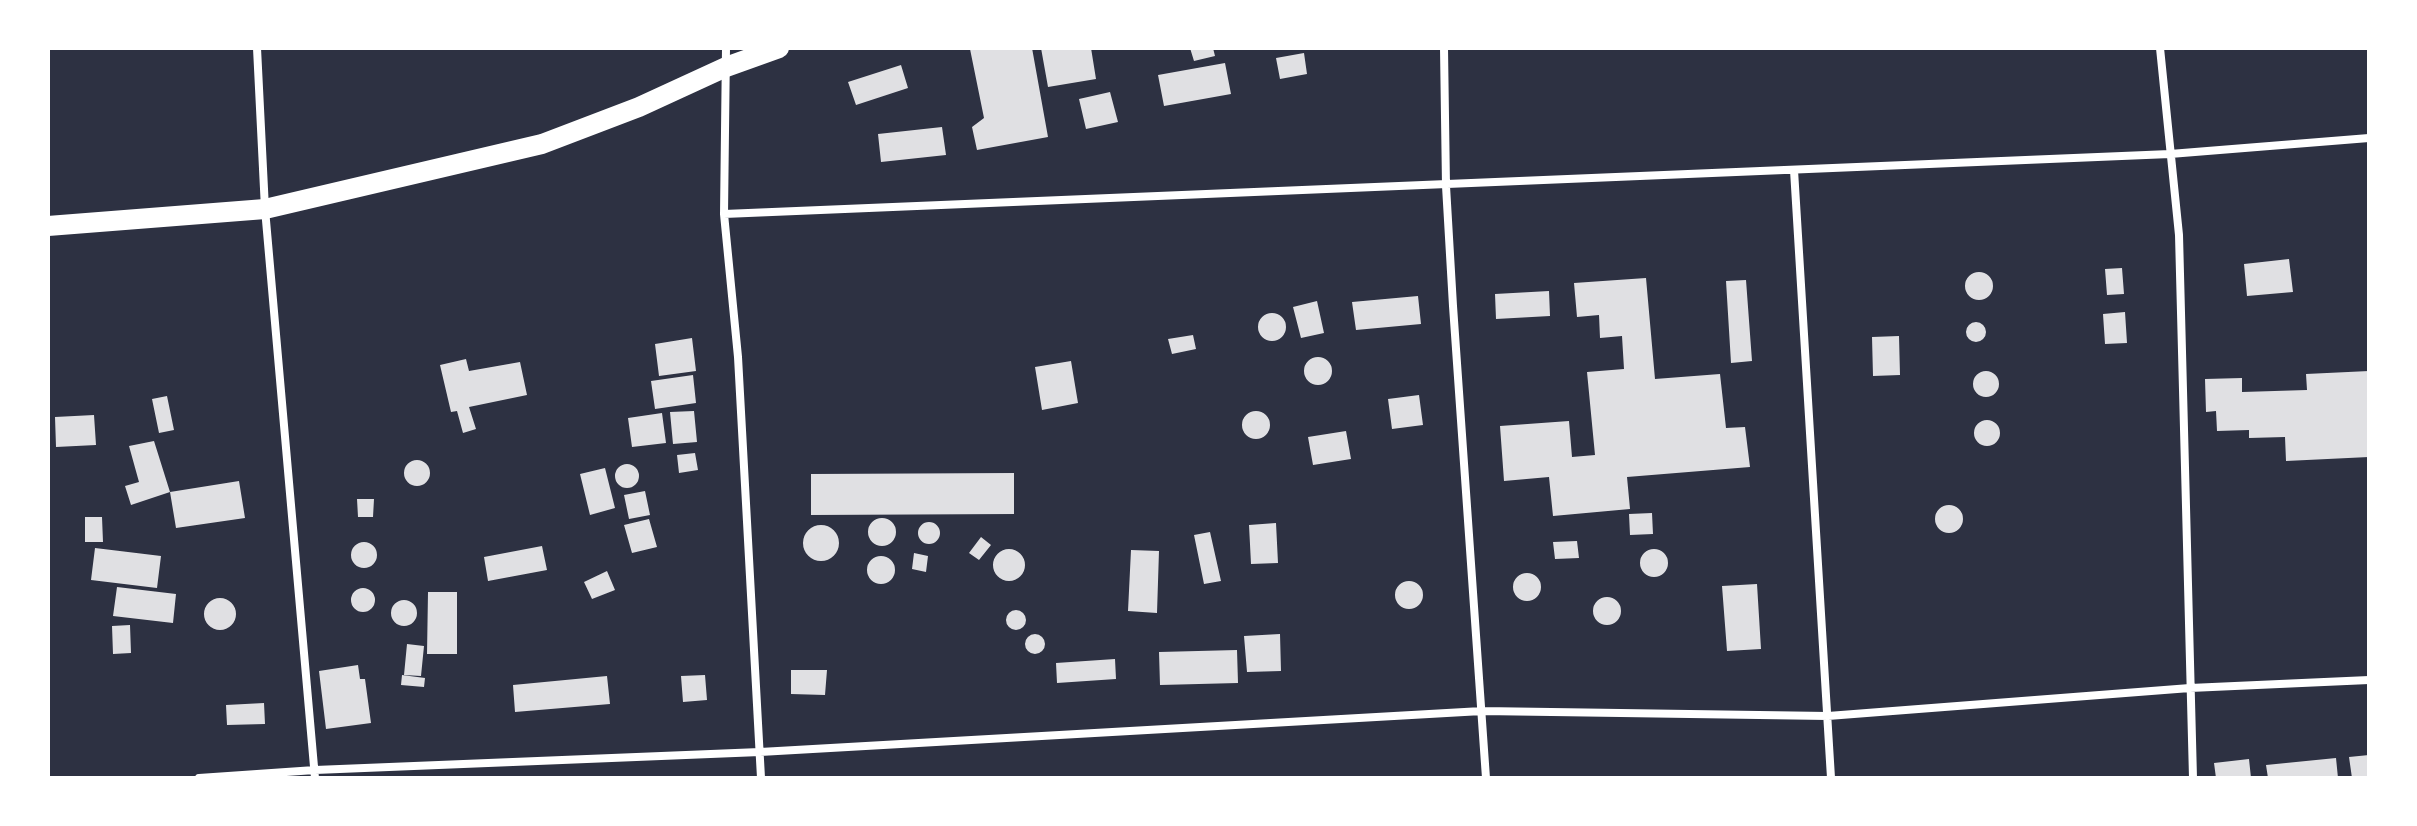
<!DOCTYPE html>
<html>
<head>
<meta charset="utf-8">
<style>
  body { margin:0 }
  #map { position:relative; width:2417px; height:826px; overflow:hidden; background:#2d3142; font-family:Rubik,sans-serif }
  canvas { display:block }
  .frame { position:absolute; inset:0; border:50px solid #fff; pointer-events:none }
</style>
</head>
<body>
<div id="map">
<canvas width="2417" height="826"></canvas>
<div class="frame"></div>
</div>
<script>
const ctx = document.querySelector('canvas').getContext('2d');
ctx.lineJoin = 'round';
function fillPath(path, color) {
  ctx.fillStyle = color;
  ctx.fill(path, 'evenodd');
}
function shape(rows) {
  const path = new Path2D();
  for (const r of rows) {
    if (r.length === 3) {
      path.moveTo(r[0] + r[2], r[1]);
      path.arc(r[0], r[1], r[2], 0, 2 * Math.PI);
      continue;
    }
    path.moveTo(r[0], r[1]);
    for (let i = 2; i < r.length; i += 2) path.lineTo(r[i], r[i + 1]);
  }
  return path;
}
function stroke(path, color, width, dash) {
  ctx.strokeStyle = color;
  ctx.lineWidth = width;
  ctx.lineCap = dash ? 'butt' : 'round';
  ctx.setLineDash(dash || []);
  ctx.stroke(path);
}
fillPath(shape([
  [1032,48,1048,137,977,150,972,127,984,118,970,49],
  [1041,48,1091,48,1096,79,1048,87],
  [1190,48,1213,48,1215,56,1194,61],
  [1304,53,1307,74,1280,79,1276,58],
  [1225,63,1231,94,1164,106,1158,75],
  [901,65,908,88,856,105,848,82],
  [1110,92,1118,122,1086,129,1079,99],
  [942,127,946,155,881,162,878,134],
  [2289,259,2293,292,2247,296,2244,264],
  [2122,268,2124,294,2107,295,2105,269],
  [1979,286,14],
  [1646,278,1655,379,1720,374,1726,428,1745,427,1750,467,1627,477,1630,509,1553,516,1549,477,1504,481,1500,426,1569,421,1572,457,1595,455,1587,372,1624,369,1622,336,1600,338,1599,315,1577,317,1574,283],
  [1746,280,1752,361,1731,363,1726,281],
  [1549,291,1550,316,1496,319,1495,294],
  [1418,296,1421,324,1356,330,1352,302],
  [1317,301,1324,333,1301,338,1293,307],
  [2125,312,2127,343,2105,344,2103,314],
  [1272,327,14],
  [1976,332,10],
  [1193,335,1196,349,1172,354,1168,339],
  [1899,336,1900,375,1873,376,1872,337],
  [692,338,696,371,659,376,655,344],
  [1318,371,14],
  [466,359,469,371,520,362,527,395,469,407,476,429,463,433,457,411,451,412,440,365],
  [1071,361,1078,403,1042,410,1035,367],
  [1986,384,13],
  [2369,371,2369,457,2286,461,2285,437,2249,438,2249,430,2217,431,2216,411,2206,412,2205,379,2242,378,2242,392,2307,390,2306,374],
  [693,375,696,403,655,409,651,381],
  [1419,395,1423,425,1392,429,1388,399],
  [167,396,174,430,159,433,152,399],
  [1256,425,14],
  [694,411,697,442,673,444,670,412],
  [662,413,666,443,632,447,628,418],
  [94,415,96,445,56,447,55,417],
  [1987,433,13],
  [1346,431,1351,459,1313,465,1308,437],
  [154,441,170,492,131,505,125,486,139,482,129,446],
  [695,453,698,470,679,473,677,455],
  [417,473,13],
  [627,476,12],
  [605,468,615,508,590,515,580,474],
  [1014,473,1014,514,811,515,811,474],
  [239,481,245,518,176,528,170,492],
  [645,491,650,515,629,519,624,495],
  [357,499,374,499,373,517,358,517],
  [1949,519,14],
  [1652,513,1653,534,1630,535,1629,514],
  [85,517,102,517,103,542,85,542],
  [882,532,14],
  [649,519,657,547,632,553,624,525],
  [929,533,11],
  [1276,523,1278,563,1251,564,1249,525],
  [821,543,18],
  [1210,532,1221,581,1204,584,1194,535],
  [981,537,991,545,979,560,969,553],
  [1577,541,1579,558,1555,559,1553,542],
  [364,555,13],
  [542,546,547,570,488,581,484,557],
  [95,548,161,556,157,588,91,580],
  [1654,563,14],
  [1009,565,16],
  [1131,550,1159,551,1157,613,1128,611],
  [914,553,928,556,926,572,912,569],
  [881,570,14],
  [607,571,615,590,592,599,584,582],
  [1527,587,14],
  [1409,595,14],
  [1757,584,1761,649,1727,651,1722,586],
  [117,587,176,594,173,623,113,616],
  [363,600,12],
  [428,592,457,592,457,654,427,654],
  [1607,611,14],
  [220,614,16],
  [404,613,13],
  [1016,620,10],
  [130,625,131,653,113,654,112,626],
  [1035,644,10],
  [1280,634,1281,671,1247,672,1244,636],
  [407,644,424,646,421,676,404,675],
  [1237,650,1238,683,1160,685,1159,652],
  [1115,659,1116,679,1057,683,1056,663],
  [358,665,360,679,365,679,371,723,326,729,319,671],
  [791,670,827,670,825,695,791,694],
  [402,675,425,678,424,687,401,685],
  [705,675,707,700,683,702,681,676],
  [607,676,610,704,515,712,513,685],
  [264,703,265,724,227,725,226,705],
  [2369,755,2369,778,2352,778,2349,757],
  [2336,758,2338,778,2268,778,2266,765],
  [2249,759,2251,778,2216,778,2214,763]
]), '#e0e0e3');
stroke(shape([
  [257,48,265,209,315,778],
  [726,48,724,214,738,357,761,778],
  [1444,48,1446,186,1453,306,1486,778],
  [2160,48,2179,235,2193,778],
  [1794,170,1831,778],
  [724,214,2170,154,2369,138],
  [199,778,315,770,760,752,1482,711,1828,716,2190,688,2369,680]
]), '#fff', 8);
stroke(shape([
  [48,226,265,209,542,144,639,107,726,67,779,48]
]), '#fff', 20);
</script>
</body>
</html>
